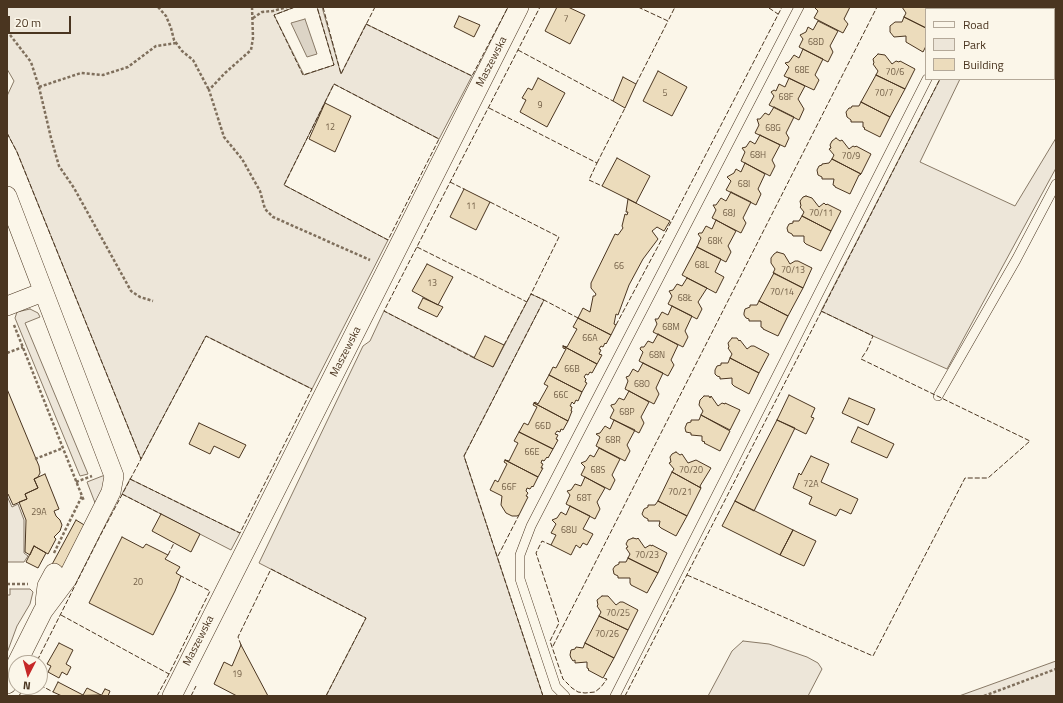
<!DOCTYPE html>
<html>
<head>
<meta charset="utf-8">
<style>
  body { margin:0 }
  #map { position:relative; width:1063px; height:703px; overflow:hidden; background:#fbf6e9; font-family:"Titillium Web",sans-serif }
  canvas { display:block }
  .frame { position:absolute; inset:0; border:8px solid #4a3520; pointer-events:none }
  .legend { position:absolute; left:925px; top:8px; width:130px; height:72px; box-sizing:border-box; background:#fbf6e9; border:1px solid #b4a999; margin:0; padding:5px 7px; list-style:none; font-size:12px; color:#4a3520 }
  .legend li { display:flex; align-items:center; gap:8px; height:20px }
  .legend b { width:20px; border:1px solid #b4a999 }
  .north { position:absolute; left:8px; top:655px; width:40px; height:40px; box-sizing:border-box; background:#fbf6e9; border:1px solid #b4a999; border-radius:50%; rotate:186deg; font-size:11px; font-weight:700; line-height:16px; text-align:center; color:#4a3520 }
  .north::after { content:''; display:block; margin:auto; width:14px; height:18px; background:#c62828; clip-path:polygon(50% 0,100% 100%,50% 72%,0 100%) }
  .scale { position:absolute; left:8px; top:16px; width:63px; height:18px; box-sizing:border-box; border:2px solid #4a3520; border-top:0; padding-left:5px; font-size:12px; line-height:14px; white-space:nowrap; color:#4a3520; -webkit-text-stroke:3px #fbf6e9; paint-order:stroke }
</style>
</head>
<body>
<div id="map">
<canvas width="1063" height="703"></canvas>
<div class="frame"></div>
<ul class="legend">
<li><b style="height:5px;background:#fbf6e9"></b>Road</li>
<li><b style="height:11px;background:#ede6d9"></b>Park</li>
<li><b style="height:11px;background:#ecdcbc"></b>Building</li>
</ul>
<div class="north">N</div>
<div class="scale">20 m</div>
</div>
<script>
const ctx = document.querySelector('canvas').getContext('2d');
ctx.lineJoin = 'round';
function fillPath(path, color) {
  ctx.fillStyle = color;
  ctx.fill(path, 'evenodd');
}
function shape(rows) {
  const path = new Path2D();
  for (const r of rows) {
    path.moveTo(r[0], r[1]);
    for (let i = 2; i < r.length; i += 2) path.lineTo(r[i], r[i + 1]);
  }
  return path;
}
function stroke(path, color, width, dash) {
  ctx.strokeStyle = color;
  ctx.lineWidth = width;
  ctx.lineCap = dash ? 'butt' : 'round';
  ctx.setLineDash(dash || []);
  ctx.stroke(path);
}
function drawText(font, color, halo, rows, align = 'center') {
  ctx.font = font + ' "Titillium Web",sans-serif';
  ctx.lineWidth = 3;
  ctx.setLineDash([]);
  ctx.textBaseline = 'middle';
  ctx.strokeStyle = halo;
  ctx.fillStyle = color;
  for (const [text, x, y, turn = 0] of rows) {
    ctx.save();
    ctx.translate(x, y);
    ctx.rotate((+turn || 0) * Math.PI / 180);
    ctx.textAlign = isNaN(turn) ? turn : align;
    if (halo) ctx.strokeText(text, 0, 0);
    ctx.fillText(text, 0, 0);
    ctx.restore();
  }
}
const green = shape([
  [7,7,295,7,274,15,304,75,334,65,317,7,322,7,341,74,366,24,472,76,439,139,334,84,284,185,388,240,312,389,206,336,141,459,17,152,7,133,7,96,14,81,7,69,7,7],
  [940,79,960,79,920,162,1015,206,1056,138,1056,168,947,369,873,336,821,311,940,79],
  [531,294,544,300,464,456,543,696,326,696,366,618,259,563,363,346,370,341,384,311,493,367,531,294],
  [30,309,38,313,40,317,25,323,88,474,80,476,15,318,17,312,30,309],
  [105,475,107,479,97,508,87,482,105,475],
  [130,479,240,533,231,550,122,494,130,479],
  [7,496,12,507,18,504,24,520,24,553,28,556,24,562,7,562,7,496],
  [10,589,30,589,33,592,30,604,17,626,7,653,7,595,10,595,10,589],
  [743,641,769,644,807,657,818,663,822,669,808,696,708,696,732,651,743,641],
  [1056,661,1056,696,959,696,1056,661]
]);
fillPath(green, '#ede6d9');
stroke(green, '#887966', 1);
const water = shape([
  [305,19,317,54,307,57,291,23,305,19]
]);
fillPath(water, '#dcd4c6');
stroke(water, '#887966', 1);
const building = shape([
  [557,7,568,7,585,15,570,44,545,31,557,7],
  [814,7,850,7,844,19,848,24,843,33,814,18,818,11,814,7],
  [902,7,934,7,938,9,926,9,926,28,904,17,906,13,902,7],
  [459,16,480,25,474,37,454,27,459,16],
  [904,17,926,28,926,46,923,52,906,42,906,36,894,37,890,32,890,26,895,22,902,22,904,17],
  [818,21,838,31,830,46,833,52,828,62,799,47,803,39,800,35,806,32,808,27,813,30,818,21],
  [803,49,823,59,815,75,819,80,814,90,784,76,789,67,785,63,789,62,794,55,799,58,803,49],
  [878,54,885,55,892,64,896,61,899,62,900,61,915,69,905,89,876,75,878,71,873,64,874,63,873,59,878,54],
  [658,71,687,87,672,116,643,101,658,71],
  [876,75,905,89,890,117,861,102,876,75],
  [623,77,636,84,625,108,613,101,623,77],
  [538,78,565,93,547,127,520,112,526,100,522,98,528,88,532,90,538,78],
  [789,78,805,86,798,99,804,109,799,120,769,105,774,96,771,92,774,90,776,91,779,84,785,87,789,78],
  [861,102,890,117,880,137,864,129,865,128,863,127,863,122,851,122,851,120,847,117,846,112,849,108,851,108,852,106,859,106,861,102],
  [325,103,351,116,335,152,309,139,325,103],
  [774,107,794,117,786,133,789,138,785,147,755,133,759,125,757,119,760,119,765,113,769,115,774,107],
  [760,135,780,145,772,160,775,166,770,176,741,161,745,152,742,148,746,147,750,141,755,144,760,135],
  [836,138,840,141,842,140,849,149,853,146,855,147,856,146,871,154,861,174,832,159,834,155,829,149,831,148,830,145,832,141,836,138],
  [617,158,650,176,636,203,602,186,617,158],
  [832,159,861,174,860,175,859,175,850,194,835,187,835,186,833,185,834,179,822,179,822,177,818,175,817,170,819,166,822,165,822,164,829,163,832,159],
  [745,163,765,174,758,189,761,194,756,205,726,190,731,181,727,177,734,173,736,169,741,172,745,163],
  [464,189,490,202,476,230,450,217,464,189],
  [731,192,751,202,743,218,746,223,741,233,712,218,716,210,713,205,716,205,721,198,726,201,731,192],
  [806,196,812,198,819,207,824,203,826,205,827,204,841,211,831,231,802,216,804,212,800,207,801,206,800,201,803,197,806,196],
  [628,199,670,221,664,231,657,227,652,231,658,239,643,259,629,285,618,315,616,314,614,324,616,325,611,335,578,318,583,308,590,312,593,297,593,296,595,296,596,294,591,288,591,283,615,234,618,235,623,228,622,226,625,214,627,215,628,212,626,212,628,199],
  [802,216,831,231,821,251,806,244,804,242,804,236,793,236,792,234,788,232,787,228,789,224,793,223,793,221,799,221,802,216],
  [716,220,736,231,728,246,731,252,726,262,697,247,701,238,698,234,699,233,702,233,706,226,712,229,716,220],
  [697,247,721,259,715,272,724,277,716,293,682,275,697,247],
  [777,252,784,254,790,264,795,261,798,261,812,268,803,288,773,273,775,269,771,263,771,258,774,254,777,252],
  [427,264,453,277,438,305,412,291,427,264],
  [774,273,803,288,788,316,759,301,774,273],
  [687,278,707,288,698,302,702,309,697,319,668,304,672,296,669,291,673,290,677,284,682,286,687,278],
  [423,298,443,307,437,317,418,308,423,298],
  [759,301,788,316,778,336,763,329,763,328,761,327,761,321,749,321,749,319,746,318,744,315,744,313,745,309,750,307,750,305,757,305,759,301],
  [672,306,692,316,685,331,688,337,683,347,653,332,657,324,655,319,658,319,662,312,668,315,672,306],
  [578,318,611,335,606,344,605,343,603,347,601,346,599,349,601,350,599,354,602,355,597,364,563,346,567,347,577,329,573,327,578,318],
  [658,334,678,345,671,360,674,365,668,376,639,361,643,352,640,349,641,347,644,347,648,341,653,343,658,334],
  [485,336,504,345,493,367,474,358,485,336],
  [732,338,737,338,739,341,740,340,747,349,751,346,754,346,769,354,759,373,730,358,732,354,728,348,729,347,728,343,732,338],
  [563,346,597,364,592,373,590,372,588,375,586,374,584,377,586,379,585,382,587,383,582,392,549,375,553,367,556,368,566,349,563,348,563,346],
  [730,358,759,373,749,394,734,386,732,384,732,378,720,379,720,377,717,376,715,374,715,370,717,366,721,365,721,363,728,363,730,358],
  [643,363,663,373,656,388,659,394,654,404,625,389,628,381,626,377,629,376,633,369,638,372,643,363],
  [549,375,582,392,578,401,576,400,574,404,572,402,570,406,572,407,571,411,572,411,568,421,534,403,535,402,538,404,548,386,544,384,549,375],
  [7,389,39,466,40,473,38,477,34,479,38,488,25,494,27,499,13,505,8,494,7,495,7,389],
  [629,391,649,402,641,417,644,423,639,433,610,418,614,410,611,406,611,405,615,404,619,398,624,400,629,391],
  [789,395,815,408,811,417,814,418,806,434,777,420,789,395],
  [704,396,709,396,710,398,711,396,718,406,722,403,725,404,725,403,740,410,730,430,701,415,703,411,699,405,700,400,704,396],
  [849,398,875,409,868,425,842,413,849,398],
  [534,403,568,421,563,430,561,429,560,432,557,431,555,434,558,435,556,439,558,440,553,449,519,432,524,423,528,425,537,407,533,405,534,403],
  [701,415,730,431,720,451,704,443,705,442,702,441,702,436,691,435,691,433,686,432,685,428,687,423,691,422,691,420,699,420,701,415],
  [614,420,635,430,627,445,630,451,625,461,596,446,600,437,596,434,600,433,605,426,610,429,614,420],
  [777,420,795,428,754,511,735,501,777,420],
  [199,423,246,445,239,458,214,446,210,454,189,444,199,423],
  [858,427,894,444,887,458,851,442,858,427],
  [519,432,553,449,548,458,547,457,544,461,542,460,541,463,543,464,541,468,543,468,538,477,505,460,509,461,518,443,514,441,519,432],
  [599,448,620,459,612,475,615,480,610,490,581,475,585,467,581,463,586,461,590,455,594,457,599,448],
  [676,452,680,455,682,454,688,463,696,460,711,468,700,486,701,488,672,472,674,469,669,463,671,462,670,457,672,454,676,452],
  [811,456,829,464,821,482,858,499,851,514,840,509,836,516,809,504,812,497,793,488,799,473,801,475,811,456],
  [505,460,538,477,533,487,532,486,530,489,527,488,526,491,528,493,526,496,528,497,519,515,517,516,512,516,506,513,501,505,502,496,490,490,495,480,498,482,507,464,504,462,505,460],
  [672,472,701,488,687,516,658,501,672,472],
  [45,474,59,509,54,511,56,516,60,520,62,525,60,531,54,537,56,539,48,554,34,546,30,555,25,552,26,520,19,502,27,499,25,494,38,488,34,479,45,474],
  [585,477,605,488,597,502,600,509,595,519,566,504,570,495,567,491,571,490,575,484,581,486,585,477],
  [658,501,687,516,676,536,661,528,659,526,660,521,648,521,648,519,644,517,642,514,644,509,648,507,648,505,655,505,658,501],
  [735,501,793,530,780,555,722,526,735,501],
  [570,506,590,516,583,529,593,534,587,545,583,543,580,548,576,545,571,555,551,545,556,535,551,533,556,524,552,520,557,518,561,512,566,515,570,506],
  [161,514,200,534,191,552,152,531,161,514],
  [76,520,86,526,60,576,49,570,76,520],
  [793,530,816,541,804,566,780,555,793,530],
  [122,537,143,548,146,544,168,555,165,559,180,567,176,573,181,576,175,591,153,635,89,603,122,537],
  [633,538,637,539,638,538,645,548,650,545,652,546,652,545,667,553,658,573,628,558,630,554,626,548,628,547,626,544,628,540,633,538],
  [34,546,46,553,38,568,26,562,34,546],
  [628,558,658,573,647,593,631,585,630,583,630,578,618,578,618,576,614,574,613,569,615,566,619,564,619,562,626,562,628,558],
  [602,596,608,596,616,605,620,602,623,602,638,610,628,630,599,616,601,612,597,606,598,605,597,600,602,596],
  [599,616,628,630,614,658,585,643,599,616],
  [59,643,73,650,66,664,71,667,67,675,62,672,59,678,48,672,51,666,47,664,59,643],
  [585,643,614,658,603,678,588,670,589,669,587,668,587,662,575,663,575,660,573,661,571,658,570,655,571,650,575,649,576,647,583,648,585,643],
  [241,645,268,696,237,696,214,684,224,662,232,666,241,645],
  [58,682,83,695,87,688,101,695,62,696,53,692,58,682],
  [105,689,110,691,108,696,101,696,105,689]
]);
fillPath(building, '#ecdcbc');
stroke(building, '#4a3520', 1);
const service = shape([
  [963,9,964,7],
  [938,396,1016,260,1056,184],
  [565,696,556,687,520,579,520,555,531,526,799,7],
  [615,696,927,79]
]);
const minor = shape([
  [7,196,114,476,111,492,67,579,43,611,17,663],
  [7,306,43,292],
  [45,602,47,586,54,573],
  [7,684,16,666],
  [172,696,519,7]
]);
stroke(service, '#4a3520', 10);
stroke(minor, '#4a3520', 20);
stroke(shape([
  [158,7,166,16,171,28,174,40,182,51,193,60,209,90],
  [252,7,253,38,251,50,225,73,209,90,224,137,242,159,260,191,265,209,273,217,370,260],
  [253,18,262,12,273,11,287,7],
  [7,31,31,62,39,87,51,138,59,166,74,188,131,291,140,297,153,301],
  [39,87,81,73,103,75,128,67,156,46,176,43],
  [14,325,84,501],
  [7,353,23,347],
  [35,459,63,448],
  [76,482,92,476],
  [54,553,82,496],
  [7,584,28,584],
  [984,696,1056,669]
]), '#7f6f5c', 2.5, [3, 2]);
stroke(service, '#fbf6e9', 9);
stroke(minor, '#fbf6e9', 19);
stroke(shape([
  [295,7,274,15,303,75,334,65,317,7],
  [323,7,341,74,375,7],
  [638,7,668,21,675,7],
  [769,8,778,14],
  [976,9,977,7],
  [366,24,472,76,508,7],
  [518,50,613,101],
  [334,84,439,139,388,240,284,185,334,84],
  [636,84,668,21],
  [489,108,597,163,589,180,602,186],
  [7,133,17,152,141,459,100,536,36,663],
  [597,163,625,108],
  [450,182,464,189],
  [490,202,559,237,531,294],
  [417,247,527,302],
  [616,325,671,222,782,7],
  [504,345,531,294,544,300],
  [474,358,384,311,540,7],
  [130,479,240,533,312,389,206,336,141,459],
  [122,494,161,514],
  [551,545,542,541,536,553,559,623,550,641,563,679,572,688,578,692,585,693,595,692,601,687,607,679,603,678],
  [168,555,174,543],
  [498,556,519,515],
  [687,575,873,656,965,478,988,478,1030,441,861,359,867,350,873,336,821,311],
  [61,615,169,674,210,591,181,576],
  [241,645,238,637,271,569,366,618,326,696],
  [553,646,877,7],
  [40,685,53,692],
  [19,696,24,687],
  [157,696,169,674],
  [191,696,196,686],
  [543,696,464,456,544,300,578,318],
  [625,696,940,79]
]), '#4a3520', 1, [5, 2]);
drawText('9px', '#725f47', null, [
  ["7",566,20],
  ["68D",816,43],
  ["68E",802,71],
  ["70/6",895,73],
  ["5",665,94],
  ["70/7",884,94],
  ["68F",786,98],
  ["9",540,106],
  ["12",330,128],
  ["68G",773,129],
  ["68H",758,156],
  ["70/9",851,157],
  ["68I",744,185],
  ["11",471,207],
  ["68J",729,214],
  ["70/11",821,214],
  ["68K",715,242],
  ["68L",702,266],
  ["66",619,267],
  ["70/13",793,271],
  ["13",432,284],
  ["70/14",782,293],
  ["68Ł",685,299],
  ["68M",671,328],
  ["66A",590,339],
  ["68N",657,356],
  ["66B",572,370],
  ["68O",642,385],
  ["66C",561,396],
  ["68P",627,413],
  ["66D",543,427],
  ["68R",613,441],
  ["66E",532,453],
  ["68S",598,471],
  ["70/20",691,471],
  ["72A",811,485],
  ["66F",509,488],
  ["70/21",680,493],
  ["68T",584,499],
  ["29A",39,513],
  ["68U",569,531],
  ["70/23",647,556],
  ["20",138,583],
  ["70/25",618,614],
  ["70/26",607,635],
  ["19",237,675]
]);
drawText('11px', '#4a3520', '#fbf6e9', [
  ["Maszewska",492,62,-63],
  ["Maszewska",346,352,-63],
  ["Maszewska",199,641,-63]
]);
</script>
</body>
</html>
